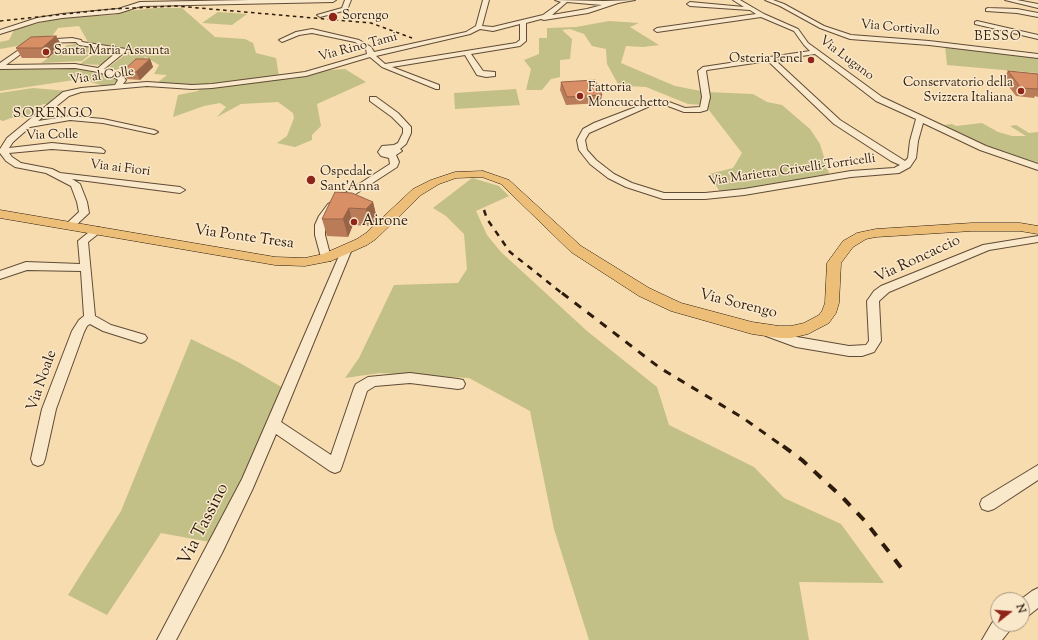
<!DOCTYPE html>
<html>
<head>
<meta charset="utf-8">
<style>
  body { margin:0 }
  #map { position:relative; width:1038px; height:640px; overflow:hidden; background:#f7dcaf; font-family:"Sorts Mill Goudy",serif }
  canvas { display:block }
  .north { position:absolute; left:990px; top:592px; width:40px; height:40px; box-sizing:border-box; background:#fae8cb; border:1px solid #a8967f; border-radius:50%; rotate:73deg; font-size:11px; font-weight:700; line-height:16px; text-align:center; color:#2d1b0d }
  .north::after { content:''; display:block; margin:auto; width:14px; height:18px; background:#8f2418; clip-path:polygon(50% 0,100% 100%,50% 72%,0 100%) }
</style>
</head>
<body>
<div id="map">
<canvas width="1038" height="640"></canvas>
<div class="north">N</div>
</div>
<script>
const ctx = document.querySelector('canvas').getContext('2d');
ctx.lineJoin = 'round';
function fillPath(path, color) {
  ctx.fillStyle = color;
  ctx.fill(path, 'evenodd');
}
function shape(rows) {
  const path = new Path2D();
  for (const r of rows) {
    path.moveTo(r[0], r[1]);
    for (let i = 2; i < r.length; i += 2) path.lineTo(r[i], r[i + 1]);
  }
  return path;
}
function stroke(path, color, width, dash) {
  ctx.strokeStyle = color;
  ctx.lineWidth = width;
  ctx.lineCap = dash ? 'butt' : 'round';
  ctx.setLineDash(dash || []);
  ctx.stroke(path);
}
function drawText(font, color, halo, rows, align = 'center') {
  ctx.font = font + ' "Sorts Mill Goudy",serif';
  ctx.lineWidth = 3;
  ctx.setLineDash([]);
  ctx.textBaseline = 'middle';
  ctx.strokeStyle = halo;
  ctx.fillStyle = color;
  for (const [text, x, y, turn = 0] of rows) {
    ctx.save();
    ctx.translate(x, y);
    ctx.rotate((+turn || 0) * Math.PI / 180);
    ctx.textAlign = isNaN(turn) ? turn : align;
    if (halo) ctx.strokeText(text, 0, 0);
    ctx.fillText(text, 0, 0);
    ctx.restore();
  }
}
fillPath(shape([
  [155,8,182,8,215,37,245,39,253,43,256,53,276,58,279,76,291,79,330,70,345,69,366,82,317,104,321,126,312,135,312,140,295,147,277,143,287,136,294,118,293,113,278,102,241,104,217,117,226,107,220,103,204,106,173,117,178,95,198,91,203,85,157,83,167,75,154,74,159,65,144,56,150,66,128,67,110,71,109,67,131,50,139,53,131,49,88,42,79,26,58,28,53,35,23,45,0,49,0,42,9,40,14,30,43,22,69,17,114,15,128,11],
  [218,12,247,14,232,25,202,23],
  [609,21,639,23,630,27,659,45,643,47,626,46,621,63,675,86,706,92,753,94,767,102,782,105,810,129,820,144,830,177,722,195,709,174,733,168,742,153,705,105,688,104,646,87,627,86,618,84,607,64,606,49,592,46,584,34,570,29,562,30,572,39,570,59,560,60,560,77,551,79,542,90,526,90,531,69,524,60,539,54,539,38,547,38,547,28,576,27],
  [77,44,80,44,79,46,89,46,88,48,111,49,107,53,116,53,102,65,80,64,95,53,93,52,82,61,41,63,67,45],
  [945,46,1038,57,1038,73,947,65],
  [71,67,115,78,118,81,112,85,101,85,81,79,0,91,0,68],
  [33,88,68,91,51,104,43,104,26,117,11,118,3,121,0,120,0,93],
  [516,89,520,105,455,109,454,93],
  [918,114,944,125,952,124,956,126,982,123,998,132,1012,136,1026,136,1010,126,1016,125,1029,133,1038,132,1038,167,983,148],
  [472,178,499,186,509,196,476,211,487,235,501,252,587,331,657,387,669,425,754,467,784,498,841,524,884,583,799,582,809,640,589,640,554,529,530,411,469,378,380,373,345,378,359,358,394,285,458,283,467,269,464,234,446,216,433,208],
  [191,339,238,362,285,389,215,543,161,533,107,615,68,595,121,511]
]), '#c2bf87');
const minor = shape([
  [250,0,336,0,333,2,141,6,119,13,62,18,38,22,0,34,0,30,37,18,62,14,118,9,140,2,250,0],
  [345,0,351,0,347,10,320,17,317,15,342,8,345,0],
  [483,0,489,0,482,26,493,27,543,15,561,2,555,0,604,1,635,0,618,3,588,13,544,20,541,19,526,23,526,41,520,46,471,54,483,71,495,72,495,76,486,77,477,75,465,55,392,67,439,85,439,89,436,89,382,67,370,57,306,76,212,88,192,89,147,86,81,92,69,96,38,121,70,116,103,119,154,130,158,132,154,134,103,123,70,120,30,127,13,142,9,148,52,143,101,148,105,151,104,153,52,149,9,153,12,157,21,163,52,169,60,173,180,187,185,190,180,193,72,179,80,184,87,202,89,213,74,227,70,228,65,225,79,212,77,202,71,186,46,173,15,167,6,161,0,153,0,149,7,138,63,92,81,88,115,85,118,80,115,78,98,72,75,68,0,69,0,63,26,45,41,40,72,38,81,40,82,42,126,49,126,51,104,69,121,74,126,80,123,84,147,82,192,85,212,84,305,72,367,54,366,49,355,42,312,33,299,35,282,42,279,40,296,32,312,29,359,40,371,47,374,52,466,32,476,26,483,0],
  [567,2,602,5,587,9,552,15,567,2],
  [520,24,520,40,516,43,385,64,376,56,470,34,480,29,493,31,520,24],
  [76,42,79,45,118,51,98,68,75,64,6,65,30,47,44,43,76,42],
  [733,0,740,0,764,14,798,29,808,43,882,97,986,146,1038,164,1038,170,980,150,923,123,918,141,916,158,910,167,899,173,851,177,744,195,705,199,663,199,626,187,608,178,590,164,579,150,577,140,583,129,594,123,649,102,669,102,685,108,700,107,702,97,698,71,703,67,810,51,804,45,794,31,761,17,657,32,654,30,657,28,756,14,750,10,690,6,687,4,690,2,744,7,733,0],
  [815,54,876,101,916,119,910,141,908,158,905,161,840,120,775,60,815,54],
  [768,61,834,124,891,161,900,165,894,168,851,171,744,189,705,193,664,193,632,183,614,174,596,160,587,150,585,140,589,133,650,106,668,106,684,112,700,112,707,110,710,97,706,71,707,70,768,61],
  [765,0,773,0,784,4,824,26,851,35,929,41,1038,54,1038,58,929,45,850,39,820,28,780,6,765,0],
  [1005,0,1017,0,1038,4,1038,8,1005,0],
  [988,8,1017,9,1038,13,1038,17,1017,13,986,11,986,9,988,8],
  [977,21,1038,35,1038,39,975,24,975,22,977,21],
  [370,97,376,97,398,113,411,127,411,133,406,144,400,149,402,151,396,155,399,162,397,167,334,208,325,225,325,235,331,258,330,261,322,261,315,235,315,225,319,216,328,204,390,164,389,158,381,156,378,152,382,146,394,145,398,143,403,133,403,128,392,117,370,101,370,97],
  [98,227,103,230,88,242,95,316,111,325,145,335,147,338,145,341,141,343,103,331,90,324,87,326,84,332,56,409,45,459,43,464,38,466,33,464,31,459,42,409,72,331,79,320,84,316,81,271,27,270,0,279,0,271,26,262,80,264,78,241,94,228,98,227],
  [1038,236,1038,242,989,250,889,292,879,301,881,341,874,352,862,356,849,356,796,347,766,336,764,333,766,330,770,328,797,337,849,346,866,345,869,341,867,301,874,291,881,286,983,245,1038,236],
  [347,246,352,249,281,422,331,455,354,388,356,384,368,377,410,373,458,379,463,380,465,384,463,388,458,389,410,383,375,386,367,391,342,466,340,471,335,473,330,471,276,434,253,488,222,553,176,640,157,640,242,479,342,249,347,246],
  [1038,465,1038,480,994,509,988,511,982,509,980,504,982,499,1038,465],
  [1038,588,1038,608,1028,616,1022,619,1022,600,1020,600,1032,591,1038,588],
  [998,617,998,624,1013,624,1010,630,1002,640,982,640,992,623,998,617]
]);
const major = shape([
  [483,171,509,180,581,246,649,288,681,303,752,322,779,326,791,326,804,323,819,315,822,311,825,303,827,263,843,241,857,233,876,229,972,223,1020,223,1038,226,1038,234,1020,231,972,231,876,237,866,239,853,247,841,263,839,303,836,313,829,323,808,334,791,338,779,338,752,334,671,311,639,296,571,252,501,184,482,177,456,178,439,184,421,195,376,239,367,245,331,261,305,266,275,265,0,218,0,210,275,257,305,258,323,254,357,239,366,233,413,189,431,180,455,172,483,171]
]);
stroke(minor, '#604b36', 2);
stroke(major, '#2d1b0d', 1);
fillPath(minor, '#fae8cb');
fillPath(major, '#ecbe78');
stroke(shape([
  [0,21,112,9,176,6,371,23,412,38]
]), '#2d1b0d', 1.5, [3.5, 3.5]);
stroke(shape([
  [484,210,487,219,510,252,563,294]
]), '#2d1b0d', 2.5, [6, 6]);
stroke(shape([
  [562,293,660,368,743,418,784,447]
]), '#2d1b0d', 3, [8, 8]);
stroke(shape([
  [783,446,802,460,844,499,865,521,906,574]
]), '#2d1b0d', 4, [10, 10]);
fillPath(shape([
  [56,36,62,46,48,58,22,58,16,48],
  [150,59,153,67,140,80,127,79,123,71],
  [1008,71,1038,74,1038,97,1035,96,1034,98,1016,96,1003,79],
  [561,82,602,95,601,103,566,105,560,90],
  [335,192,373,202,377,219,370,226,353,225,348,237,327,236,322,219]
]), '#ba7b58');
fillPath(shape([
  [56,36,62,46,48,58,42,48],
  [150,59,153,67,140,80,136,72],
  [373,202,377,219,370,226,366,209],
  [349,208,353,225,348,237,343,219]
]), '#976447');
const building = shape([
  [56,36,42,48,16,48,31,37,56,36],
  [136,59,150,59,136,72,123,71,136,59],
  [1008,71,1038,74,1038,89,1021,88,1008,71],
  [595,80,602,95,567,97,561,82,595,80],
  [335,192,352,193,373,202,366,209,349,208,343,219,322,219,335,192]
]);
fillPath(building, '#d88f66');
stroke(building, '#976447', 1);
for (const [x, y, r, color] of [
  [333,17,5,"#8f2418"],
  [46,52,4,"#8f2418"],
  [811,60,4,"#8f2418"],
  [1021,91,4,"#8f2418"],
  [580,96,4,"#8f2418"],
  [311,180,5,"#8f2418"],
  [354,222,4,"#8f2418"]
]) {
  const dot = new Path2D();
  dot.arc(x, y, r, 0, 2 * Math.PI);
  ctx.fillStyle = color;
  ctx.fill(dot);
  stroke(dot, '#fae8cb', 1.5);
}
drawText('13px', '#2d1b0d', '#fae8cb', [
  ["Sorengo",342,17],
  ["Santa Maria Assunta",54,52],
  ["Osteria Penel",803,60,"right"],
  ["Conservatorio della",1013,84,"right"],
  ["Svizzera Italiana",1013,99,"right"],
  ["Fattoria",588,89],
  ["Moncucchetto",588,104],
  ["Ospedale",320,173],
  ["Sant'Anna",320,188]
], 'left');
drawText('13px', '#2d1b0d', '#fae8cb', [
  ["Via Cortivallo",900,29,5],
  ["Via Rino Tami",358,48,-15],
  ["Via Lugano",846,59,37],
  ["Via al Colle",102,77,-8],
  ["Via Colle",52,136,-1],
  ["Via ai Fiori",120,169,7],
  ["Via Marietta Crivelli-Torricelli",792,171,-8]
]);
ctx.letterSpacing = '1px';
drawText('13px', '#2d1b0d', '#fae8cb', [
  ["BESSO",998,38]
]);
ctx.letterSpacing = '0px';
ctx.letterSpacing = '1px';
drawText('14px', '#2d1b0d', '#fae8cb', [
  ["SORENGO",53,115]
]);
ctx.letterSpacing = '0px';
drawText('15px', '#2d1b0d', '#fae8cb', [
  ["Airone",362,222]
], 'left');
drawText('15px', '#2d1b0d', '#fae8cb', [
  ["Via Ponte Tresa",244,238,8],
  ["Via Roncaccio",918,260,-25],
  ["Via Sorengo",738,305,14],
  ["Via Noale",43,381,-71]
]);
drawText('18px', '#2d1b0d', '#fae8cb', [
  ["Via Tassino",205,525,-63]
]);
</script>
</body>
</html>
